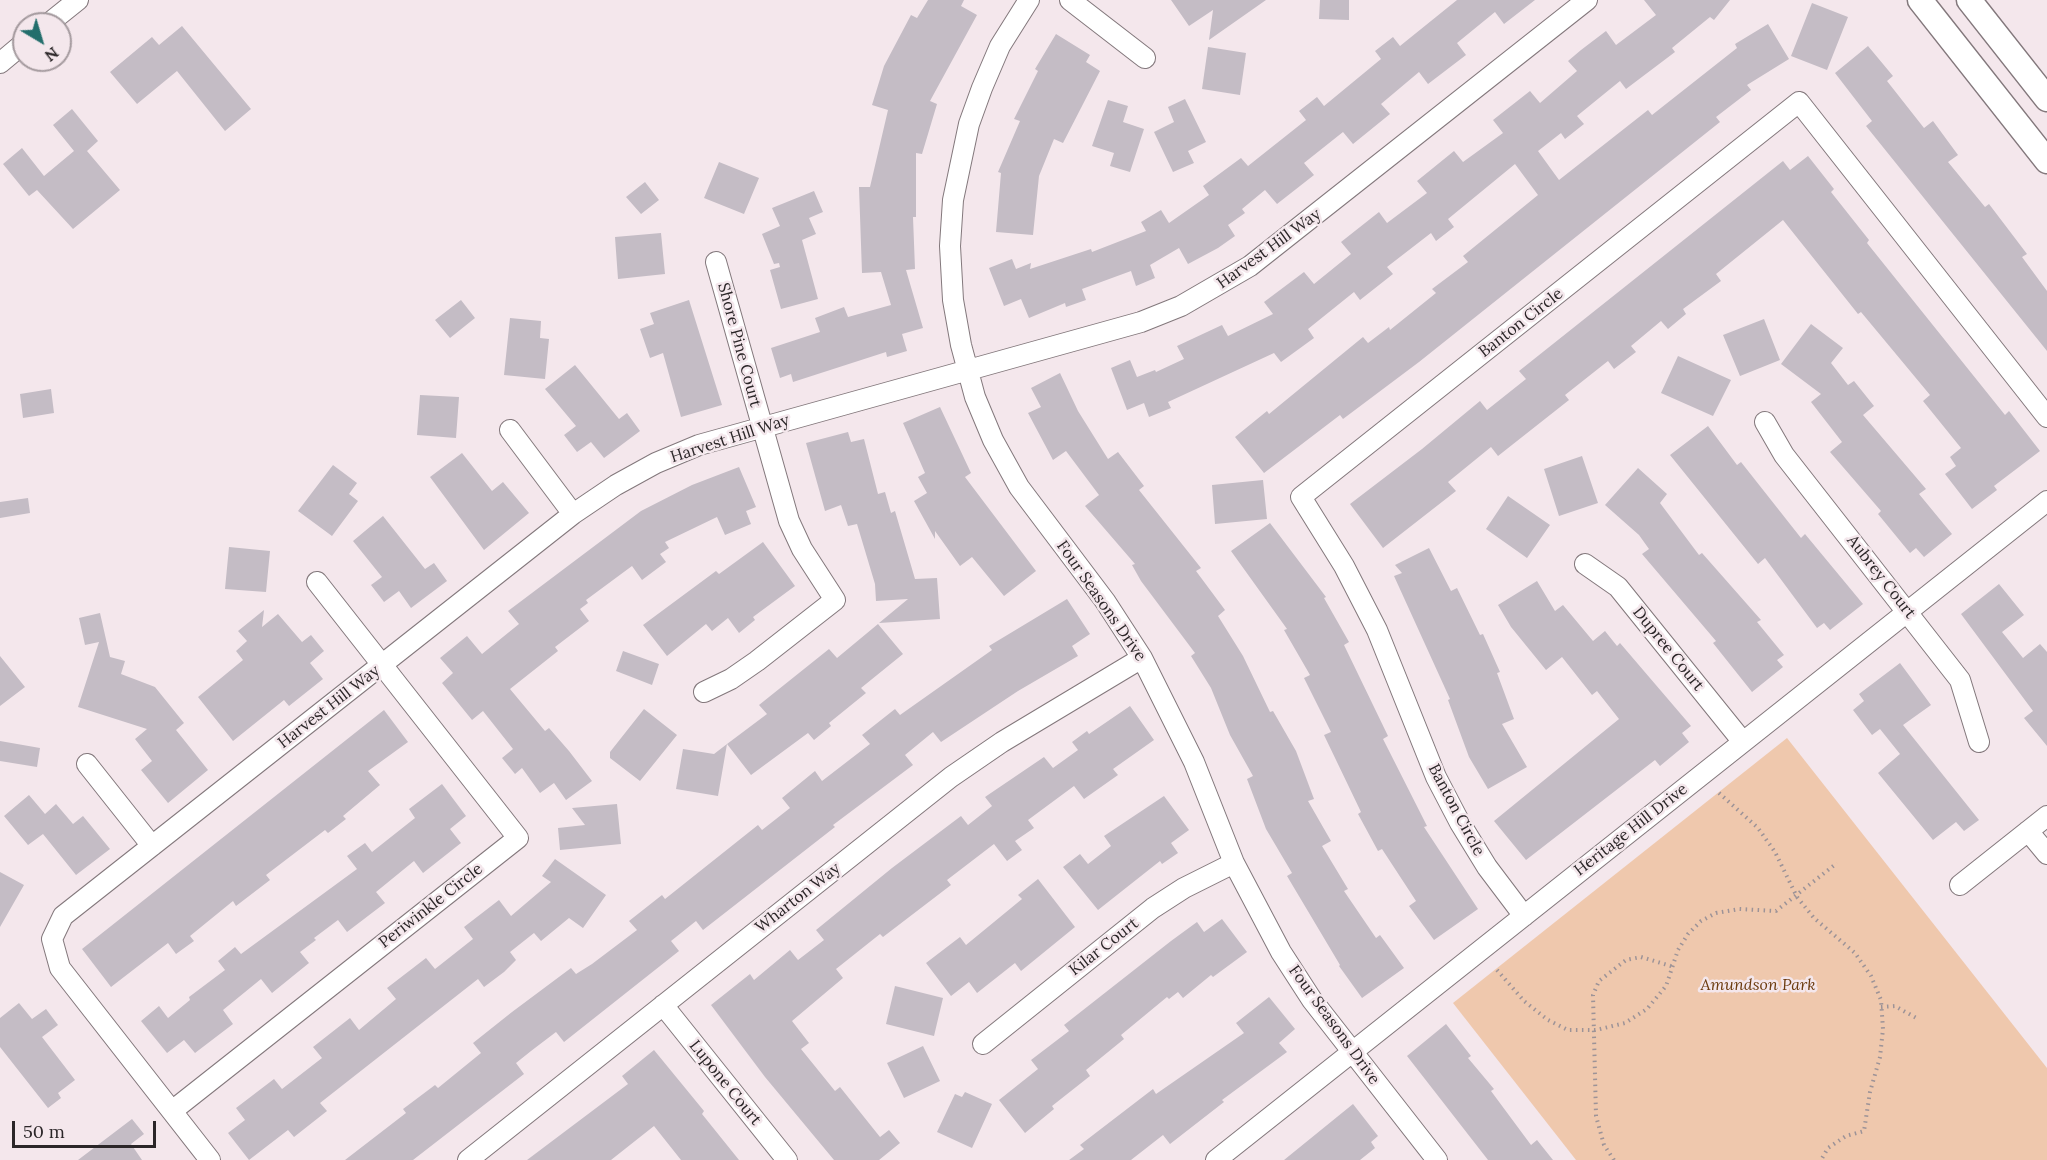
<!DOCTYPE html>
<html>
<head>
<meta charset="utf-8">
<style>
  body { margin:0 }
  #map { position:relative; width:2047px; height:1160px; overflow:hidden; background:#f4e7ec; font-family:Lora,serif }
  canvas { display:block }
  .north { position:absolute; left:12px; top:12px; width:60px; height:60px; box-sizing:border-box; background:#f4e7ec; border:2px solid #a49a9e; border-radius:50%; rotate:142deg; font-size:16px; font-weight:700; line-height:24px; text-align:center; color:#2b2628 }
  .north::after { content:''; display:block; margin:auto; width:21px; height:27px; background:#236e6c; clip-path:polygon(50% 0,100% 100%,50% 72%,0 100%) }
  .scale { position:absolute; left:12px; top:1121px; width:144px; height:27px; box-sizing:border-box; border:3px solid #2b2628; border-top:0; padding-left:8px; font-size:18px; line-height:21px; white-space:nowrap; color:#2b2628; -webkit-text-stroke:4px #f4e7ec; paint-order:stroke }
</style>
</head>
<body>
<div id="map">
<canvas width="2047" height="1160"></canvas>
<div class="north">N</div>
<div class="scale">50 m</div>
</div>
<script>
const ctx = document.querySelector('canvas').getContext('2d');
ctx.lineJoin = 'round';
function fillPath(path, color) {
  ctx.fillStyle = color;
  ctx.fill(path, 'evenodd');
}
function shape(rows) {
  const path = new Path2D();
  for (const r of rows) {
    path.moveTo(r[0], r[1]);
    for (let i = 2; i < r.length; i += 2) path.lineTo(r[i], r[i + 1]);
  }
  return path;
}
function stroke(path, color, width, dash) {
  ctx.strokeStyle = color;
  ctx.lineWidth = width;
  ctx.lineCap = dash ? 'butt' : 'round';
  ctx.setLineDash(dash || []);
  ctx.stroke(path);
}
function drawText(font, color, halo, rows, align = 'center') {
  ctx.font = font + ' Lora,serif';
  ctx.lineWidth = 5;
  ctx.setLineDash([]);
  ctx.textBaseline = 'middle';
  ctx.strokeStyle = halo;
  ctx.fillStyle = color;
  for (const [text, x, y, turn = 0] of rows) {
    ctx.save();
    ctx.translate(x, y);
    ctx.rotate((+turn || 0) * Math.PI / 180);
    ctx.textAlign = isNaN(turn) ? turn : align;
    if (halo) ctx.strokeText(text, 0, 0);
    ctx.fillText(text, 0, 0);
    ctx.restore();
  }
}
fillPath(shape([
  [1787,738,2047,1068,2047,1160,1576,1160,1453,1003]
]), '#efc8ad');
fillPath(shape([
  [928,0,964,0,961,6,977,15,930,101,937,104,922,154,916,153,916,217,913,217,915,269,906,270,923,328,902,334,907,351,887,357,886,352,793,382,791,374,780,378,771,348,820,332,815,318,844,307,848,317,891,305,881,272,862,273,859,187,870,187,888,110,872,105,884,66,911,15,917,18],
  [1171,0,1266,0,1209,40,1213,10,1189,26],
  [1320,0,1349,0,1349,20,1319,19],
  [1457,0,1535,0,1504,24,1495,12,1457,43,1466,55,1428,84,1419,72,1381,104,1390,114,1353,144,1343,132,1304,163,1314,175,1277,204,1265,190,1242,209,1245,213,1228,225,1235,236,1218,248,1188,264,1179,248,1150,265,1155,278,1136,286,1131,271,1082,289,1086,300,1066,307,1065,303,1029,318,1021,299,1004,306,989,268,1012,259,1016,269,1031,263,1030,269,1091,249,1092,252,1146,231,1141,222,1161,210,1169,223,1209,195,1203,186,1241,158,1248,166,1306,120,1299,111,1317,97,1324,106,1381,59,1375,51,1393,37,1400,46],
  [1644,0,1730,0,1714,20,1710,17,1672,48,1675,52,1626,89,1620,81,1577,116,1584,124,1565,139,1561,133,1538,151,1559,180,1648,110,1652,115,1737,48,1735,44,1768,24,1789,59,1747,85,1751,90,1716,117,1720,122,1419,362,1343,419,1340,415,1264,473,1235,437,1267,411,1269,414,1363,337,1368,343,1389,327,1390,330,1436,293,1432,289,1468,262,1463,256,1538,195,1515,164,1448,219,1454,227,1436,241,1431,233,1387,267,1393,274,1360,300,1354,292,1308,329,1314,338,1281,362,1274,353,1168,402,1171,408,1149,417,1144,403,1127,410,1111,368,1130,360,1137,377,1155,370,1156,372,1184,359,1177,346,1222,325,1228,336,1273,314,1264,302,1304,272,1314,284,1351,254,1341,242,1379,212,1387,223,1427,193,1417,181,1454,151,1463,162,1503,133,1493,120,1530,91,1540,103,1577,71,1568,61,1581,50,1606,31,1616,45,1656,15],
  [1812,3,1848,17,1827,70,1791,56],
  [182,26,251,109,225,131,177,71,137,104,110,72,152,37,159,45],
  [1056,34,1090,55,1086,62,1100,71,1063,143,1054,139,1039,176,1033,235,996,232,1001,173,998,172,1020,121,1014,119,1038,71,1035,69],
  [1868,46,1893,76,1887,81,1924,128,1933,121,1958,155,1948,162,1985,207,1989,204,2027,254,2022,257,2047,291,2047,351,1866,126,1872,121,1835,73],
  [1208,47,1246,53,1240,95,1202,89],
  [1185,99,1206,142,1188,151,1194,163,1173,172,1154,132,1174,122,1168,107],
  [1108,100,1128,106,1123,122,1144,129,1130,172,1110,166,1114,153,1092,146],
  [72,109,98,141,87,151,120,190,73,229,37,190,29,196,3,164,22,148,44,176,74,151,53,125],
  [1808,156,1834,189,1831,192,1869,240,1867,243,2005,415,2009,411,2040,451,1994,486,1997,490,1972,509,1945,474,1956,466,1950,457,1961,448,1923,401,1930,395,1861,312,1858,314,1783,220,1716,274,1721,281,1683,309,1686,314,1668,329,1661,321,1631,346,1636,352,1614,369,1608,361,1565,395,1569,400,1498,456,1491,447,1448,482,1456,491,1383,548,1350,504,1422,449,1480,401,1487,410,1526,379,1519,371,1783,161,1790,170],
  [719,162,759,178,744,214,704,198],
  [645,182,659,200,641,214,626,197],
  [814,191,823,212,809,218,816,234,802,240,818,299,781,309,770,270,780,267,779,263,774,264,762,234,780,226,772,208],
  [661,233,665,274,618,279,615,237],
  [461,300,475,318,450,338,435,320],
  [689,300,722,405,681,417,663,353,650,358,640,329,654,324,650,313],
  [510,318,541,321,540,338,549,339,545,379,504,375],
  [1764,319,1780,360,1740,376,1723,335],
  [1811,324,1843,348,1831,363,1848,385,1854,381,1874,406,1863,415,1926,489,1919,494,1952,534,1924,557,1916,548,1910,553,1878,514,1881,511,1830,452,1842,442,1811,402,1821,394,1781,364],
  [1678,356,1731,380,1713,416,1661,393],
  [575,365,619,419,627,413,640,431,604,458,591,442,577,452,564,435,576,426,545,389],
  [1060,373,1078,411,1108,459,1118,452,1144,486,1139,490,1201,568,1196,571,1225,610,1218,616,1243,656,1270,712,1273,711,1296,751,1314,799,1308,801,1331,841,1322,846,1348,889,1344,891,1376,938,1380,935,1404,968,1362,998,1339,966,1340,965,1287,876,1292,873,1266,829,1247,779,1253,776,1230,735,1211,688,1191,656,1195,653,1141,581,1132,565,1135,564,1085,506,1099,495,1066,451,1053,460,1028,413,1041,407,1031,388],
  [51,389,54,413,23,418,20,394],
  [420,395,459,397,456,438,417,435],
  [940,407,971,473,965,477,1036,571,1004,596,972,557,960,566,935,531,935,539,914,501,927,493,918,477,925,473,903,423],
  [1708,426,1737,465,1741,462,1801,538,1805,534,1863,604,1830,630,1824,623,1817,628,1765,558,1758,564,1670,455],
  [848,432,851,442,864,439,878,494,885,492,891,513,895,511,915,579,937,578,940,619,879,623,908,599,876,601,875,584,857,524,848,526,841,505,825,511,806,443],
  [462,453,492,491,503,482,529,513,484,550,430,477],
  [1582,456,1598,503,1559,516,1544,469],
  [333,465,357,483,349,494,358,501,332,536,298,511],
  [739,467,756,507,746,511,751,524,725,535,717,517,665,542,669,548,660,554,666,562,642,580,632,566,586,600,588,603,580,609,589,621,555,647,558,651,510,689,545,731,549,728,569,751,592,781,566,800,554,783,540,793,522,768,515,774,502,758,513,749,483,711,472,720,442,683,453,673,440,658,467,636,482,654,519,624,508,611,641,511,692,485],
  [1638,468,1667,494,1660,503,1699,555,1702,553,1761,620,1757,622,1784,655,1777,660,1783,667,1752,692,1713,643,1716,641,1642,554,1649,549,1639,535,1605,505],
  [1263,480,1267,519,1215,524,1212,485],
  [1508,496,1550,525,1527,558,1486,529],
  [28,498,30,513,0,518,0,502],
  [383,516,425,569,434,563,447,581,411,608,399,591,384,602,371,585,382,577,353,541],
  [1270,523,1326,597,1324,598,1349,642,1344,645,1388,736,1383,739,1427,826,1424,827,1478,909,1434,940,1409,906,1416,901,1382,849,1378,851,1358,814,1361,812,1324,735,1331,732,1304,678,1310,675,1284,630,1287,629,1231,551],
  [763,542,795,586,753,617,755,620,739,633,728,618,712,631,706,624,667,656,643,625,716,571,719,574],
  [229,547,270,551,266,592,225,589],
  [1429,548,1451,591,1457,588,1480,635,1483,634,1500,672,1497,673,1514,719,1502,724,1527,767,1488,789,1469,757,1448,700,1450,699,1394,576,1402,573,1395,565],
  [1537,581,1555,611,1563,605,1593,641,1605,631,1617,646,1620,643,1691,726,1682,733,1689,742,1660,766,1655,760,1526,860,1494,821,1619,719,1597,691,1592,695,1562,657,1546,670,1511,627,1498,605],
  [1999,584,2024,615,2002,632,2023,658,2040,644,2047,652,2047,746,2024,718,2033,711,1961,614],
  [1067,599,1090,634,1072,646,1078,656,1018,691,941,742,933,732,905,755,913,765,833,825,835,827,703,930,696,921,671,941,679,951,564,1042,556,1032,531,1051,516,1063,524,1074,413,1160,345,1160,406,1113,403,1109,435,1085,438,1088,481,1053,473,1043,512,1012,571,968,576,974,592,964,637,930,629,921,662,895,665,899,758,825,762,830,790,808,782,798,815,771,822,781,870,744,862,735,895,709,900,715,992,650,989,646],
  [264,610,262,627,278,614,302,642,311,635,324,651,310,663,323,679,289,706,284,700,233,741,198,697,243,660,236,651,247,641,238,631],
  [100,613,110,657,125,661,121,674,155,687,184,723,176,730,208,770,168,803,141,770,152,761,135,739,147,729,78,707,99,642,85,645,79,618],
  [878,624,903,654,861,688,866,693,829,723,831,726,814,740,808,733,751,775,727,744,767,714,759,705,829,649,837,658],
  [623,651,659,664,652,685,616,671],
  [0,656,25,687,0,706],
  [1900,663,1931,705,1903,725,1979,820,1964,831,1956,822,1933,840,1878,773,1900,754,1880,729,1872,735,1853,710,1864,701,1859,694],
  [1130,706,1154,740,1113,769,1118,775,1084,799,1074,786,1028,820,1034,828,1015,841,1022,850,1007,861,994,844,947,880,951,885,883,937,880,934,836,969,843,978,792,1021,809,1043,801,1049,835,1091,840,1087,880,1137,889,1130,900,1143,879,1160,834,1160,765,1077,711,1005,750,974,754,980,790,950,798,960,824,940,816,930,892,868,961,816,968,825,992,806,985,797,1044,757,1053,768,1078,750,1072,742,1087,731,1089,734],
  [644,709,677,735,640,781,610,758,610,752],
  [384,710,408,742,368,771,380,785,343,816,346,819,328,833,325,830,266,875,270,880,236,906,233,901,190,936,194,941,176,954,168,943,111,987,82,949],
  [0,741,40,748,37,767,0,761],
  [727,744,718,796,676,789,683,749,714,754],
  [442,784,466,816,450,829,461,843,423,873,414,861,376,892,385,903,347,932,338,920,314,938,316,940,300,952,309,963,272,993,261,979,223,1010,233,1024,195,1053,184,1040,167,1053,141,1021,159,1006,168,1018,190,1000,189,997,225,970,218,961,235,947,241,954,357,869,347,856,365,843,372,852,415,818,409,809],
  [29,795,45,814,56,804,73,824,83,816,110,849,76,875,43,834,28,845,4,816],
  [1164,796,1189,830,1171,843,1178,853,1162,864,1160,861,1098,910,1063,867,1080,854,1088,864,1111,846,1104,836],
  [617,804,621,844,560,850,558,828,585,825,572,808],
  [555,859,606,895,583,928,569,918,541,941,534,933,510,952,516,960,504,972,484,987,478,979,320,1103,327,1111,294,1137,288,1130,249,1160,228,1133,245,1120,236,1108,274,1079,282,1089,322,1058,313,1047,350,1018,359,1030,396,999,387,988,426,958,435,969,473,939,464,927,499,900,511,916,551,882,542,876],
  [0,872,24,885,0,927],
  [1038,879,1075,927,1021,971,1015,963,977,993,969,982,951,996,926,963,960,937,966,945,1022,899,1018,895],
  [1222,919,1247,952,1213,977,1211,975,1183,998,1178,992,1169,999,1167,997,1121,1035,1124,1039,1086,1070,1090,1076,1052,1106,1054,1109,1025,1133,999,1100,1038,1069,1031,1060,1069,1031,1064,1025,1171,941,1197,922,1204,932],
  [895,986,943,998,934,1036,886,1024],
  [1269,997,1295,1029,1279,1043,1287,1052,1222,1100,1224,1102,1170,1144,1163,1135,1131,1160,1069,1160,1084,1149,1080,1145,1153,1089,1156,1094,1244,1033,1236,1023],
  [19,1003,32,1019,46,1009,58,1025,42,1037,75,1080,58,1093,61,1098,48,1108,0,1047,0,1018],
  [1446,1024,1471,1056,1468,1058,1494,1089,1491,1091,1531,1145,1537,1140,1553,1160,1488,1160,1407,1056],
  [923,1046,940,1081,904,1098,887,1063],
  [654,1050,704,1111,702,1114,739,1160,681,1160,654,1126,611,1160,527,1160,628,1084,622,1076],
  [965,1092,992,1104,972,1148,937,1132,955,1094,962,1097],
  [1353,1104,1378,1136,1371,1142,1375,1148,1360,1160,1284,1160],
  [132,1119,144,1134,131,1144,142,1160,78,1160]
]), '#c4bcc5');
const minor = shape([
  [1029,0,1000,46,982,88,969,124,953,200,950,246,953,300,961,345,975,397,993,440,1019,487,1105,601,1142,658,1194,762,1234,863,1281,952,1312,1000,1437,1160],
  [1070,0,1145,58],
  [48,24,78,0],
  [0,63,24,43],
  [1765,422,1784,455,1960,680,1979,742],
  [510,430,573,514],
  [1585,564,1618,587,1743,742],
  [704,692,731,679,757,661,835,600,802,549,789,521,716,262],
  [87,764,152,846],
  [2028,831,2047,854],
  [1960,885,2047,816],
  [1524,916,1487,867,1460,823,1436,777,1377,630,1344,566,1301,497,1799,102,2047,417],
  [663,1005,787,1160],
  [983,1044,1153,908,1184,888,1234,863],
  [172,1111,518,838,317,582],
  [210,1160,60,968,52,939,63,916,573,514,616,485,656,463,699,445,1141,322,1181,306,1250,266,1587,0],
  [468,1160,951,777,1002,742,1142,658],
  [1216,1160,2047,501]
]);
const major = shape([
  [1920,0,2047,161],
  [1969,0,2047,99]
]);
stroke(minor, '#83787c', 22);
stroke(major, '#83787c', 27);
stroke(shape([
  [1719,793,1758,828,1775,852,1797,897,1814,918,1855,953,1871,976,1881,1000,1883,1029,1880,1057,1870,1092,1864,1131,1846,1136,1828,1148,1821,1160],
  [1497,970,1524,1001,1548,1020,1568,1030,1596,1030,1625,1023,1647,1009,1666,986,1678,950,1688,934,1701,921,1716,913,1739,909,1776,911,1837,863],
  [1881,1007,1895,1006,1918,1019],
  [1614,1160,1604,1145,1596,1116,1593,995,1599,981,1626,960,1641,957,1674,967]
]), '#9d9397', 4, [1.5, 4.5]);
stroke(minor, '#fff', 20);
stroke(major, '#fff', 24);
drawText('16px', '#2b2628', '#f4e7ec', [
  ["Harvest Hill Way",1269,249,-36],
  ["Banton Circle",1521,323,-38],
  ["Shore Pine Court",739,345,75],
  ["Harvest Hill Way",730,439,-18],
  ["Aubrey Court",1881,577,52],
  ["Four Seasons Drive",1101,601,55],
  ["Dupree Court",1668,649,51],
  ["Harvest Hill Way",329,707,-38],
  ["Banton Circle",1456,810,62],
  ["Heritage Hill Drive",1631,830,-38],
  ["Wharton Way",798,898,-38],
  ["Periwinkle Circle",431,906,-38],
  ["Kilar Court",1104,947,-38],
  ["Four Seasons Drive",1334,1025,54],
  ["Lupone Court",725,1083,51]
]);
drawText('italic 16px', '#6c3b0e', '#f4e7ec', [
  ["Amundson Park",1758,985]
]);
</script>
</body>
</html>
